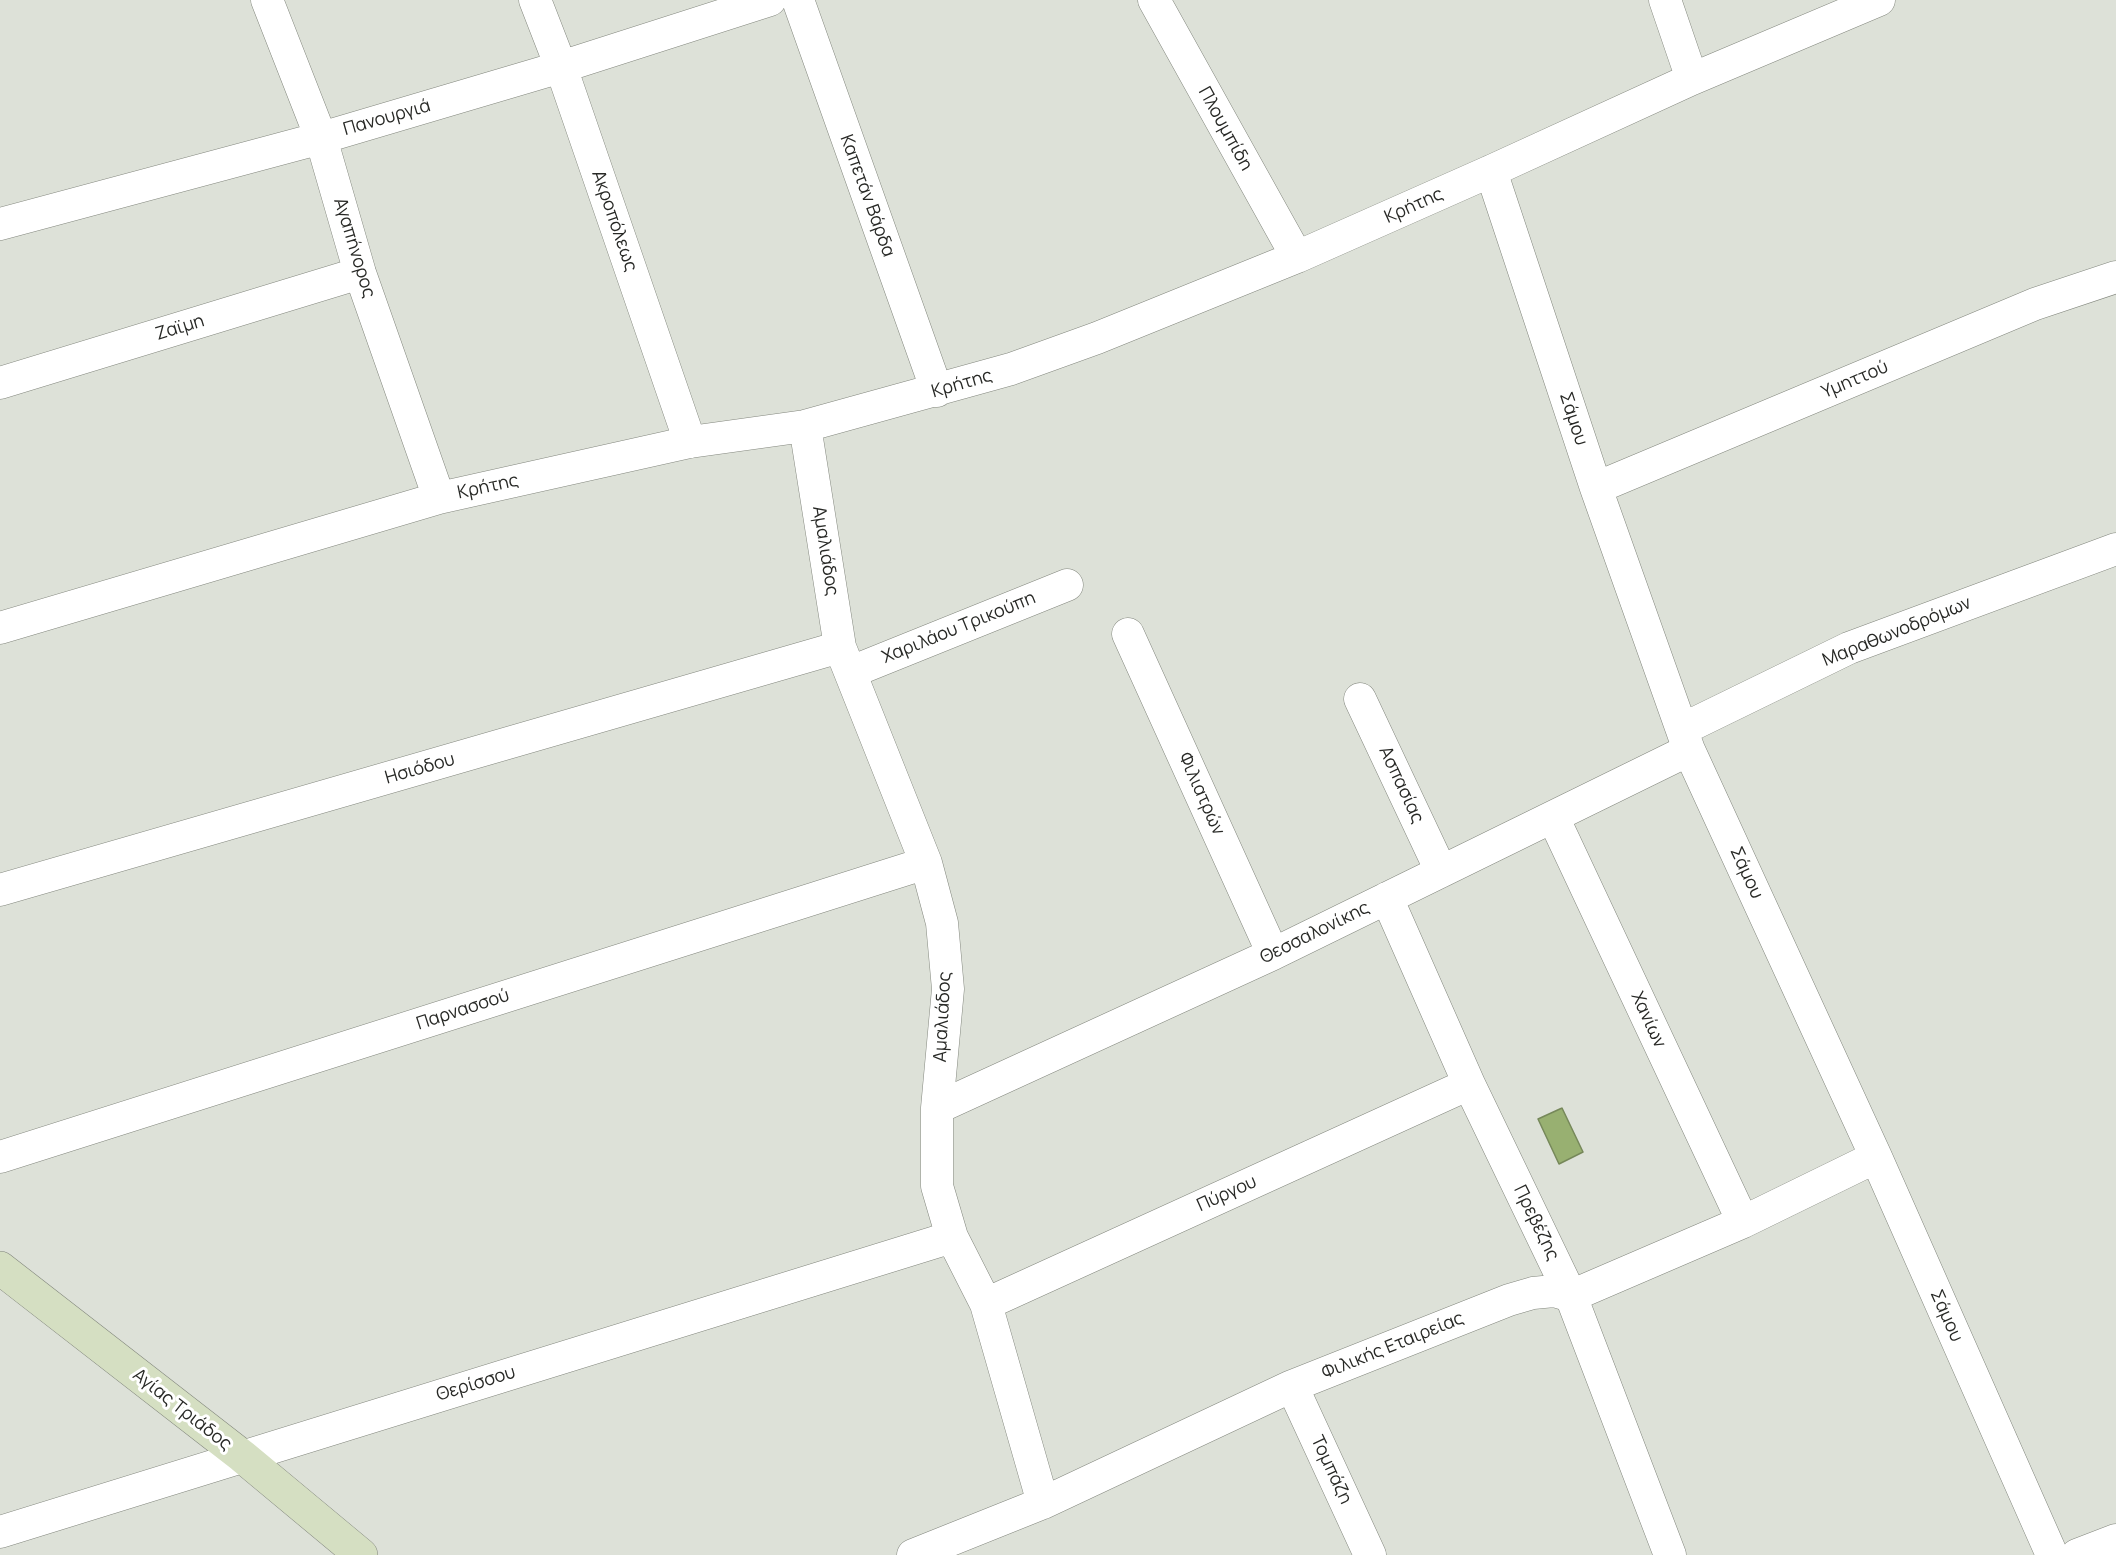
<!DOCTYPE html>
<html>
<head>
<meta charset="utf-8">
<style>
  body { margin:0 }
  canvas { display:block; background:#dde1d8 }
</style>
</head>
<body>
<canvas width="2116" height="1555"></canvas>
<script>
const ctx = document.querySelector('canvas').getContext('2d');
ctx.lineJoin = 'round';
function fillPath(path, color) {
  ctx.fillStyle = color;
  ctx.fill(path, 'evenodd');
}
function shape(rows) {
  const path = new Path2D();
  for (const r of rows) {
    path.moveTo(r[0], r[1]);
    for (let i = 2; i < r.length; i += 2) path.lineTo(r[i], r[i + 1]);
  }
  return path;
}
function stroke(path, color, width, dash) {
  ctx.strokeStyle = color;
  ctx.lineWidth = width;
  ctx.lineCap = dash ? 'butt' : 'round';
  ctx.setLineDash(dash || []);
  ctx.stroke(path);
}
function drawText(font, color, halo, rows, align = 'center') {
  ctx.font = font + ' Manrope,sans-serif';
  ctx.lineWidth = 6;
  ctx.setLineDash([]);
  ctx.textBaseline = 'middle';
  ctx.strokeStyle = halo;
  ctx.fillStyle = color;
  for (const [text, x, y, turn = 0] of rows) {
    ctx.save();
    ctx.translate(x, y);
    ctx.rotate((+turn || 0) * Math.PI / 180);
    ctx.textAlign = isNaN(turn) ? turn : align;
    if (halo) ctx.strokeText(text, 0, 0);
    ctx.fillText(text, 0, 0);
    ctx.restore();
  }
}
const water = shape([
  [1562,1108,1583,1152,1559,1164,1538,1119,1562,1108]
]);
fillPath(water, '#98b071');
stroke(water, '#76885a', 1.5);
const street = shape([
  [267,0,321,138,360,273,439,498],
  [535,0,561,67,690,442],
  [798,0,937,391],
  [1154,0,1297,257],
  [1665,0,1692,79],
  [1491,171,1596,488,1689,750,1876,1157,2052,1555],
  [0,224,321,138,561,67,770,0],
  [0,383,360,273],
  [805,426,840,647,926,863,942,923,948,989,937,1108,937,1186,952,1237,986,1304,1043,1503],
  [1596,488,2035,304,2116,277],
  [0,628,439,498,690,442,805,426,1011,369,1097,338,1297,257,1491,171,1692,79,1879,0],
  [1128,634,1273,954],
  [851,672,1067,585],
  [1360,699,1441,871],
  [1683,729,1849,648,2116,549],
  [1553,817,1743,1222],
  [0,890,840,647],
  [1387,898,1469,1084,1571,1296,1670,1555],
  [937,1108,1273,954,1689,750],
  [0,1157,926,863],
  [986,1304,1469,1084],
  [1292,1386,1370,1555],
  [0,1532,952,1237],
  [913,1555,1043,1503,1292,1386,1509,1300,1533,1293,1554,1291,1571,1296,1743,1222,1876,1157],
  [2077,1555,2116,1540]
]);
const secondary = shape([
  [0,1268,242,1456,361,1555]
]);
stroke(street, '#83877e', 33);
stroke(secondary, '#83877e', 34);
stroke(street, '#fff', 32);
stroke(secondary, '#d5dfc2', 33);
drawText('18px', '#282926', '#fff', [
  ["Πανουργιά",387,118,-16],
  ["Πλουμπίδη",1225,129,61],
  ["Καπετάν Βάρδα",867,196,70],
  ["Κρήτης",1414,206,-24],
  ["Ακροπόλεως",614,221,71],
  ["Αγαπήνορος",354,248,73],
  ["Ζαϊμη",180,328,-17],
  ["Υμηττού",1855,380,-23],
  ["Κρήτης",962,384,-16],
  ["Σάμου",1573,419,72],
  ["Κρήτης",488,487,-12],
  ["Αμαλιάδος",825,551,81],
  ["Χαριλάου Τρικούπη",959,628,-22],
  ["Μαραθωνοδρόμων",1897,632,-22],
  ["Ησιόδου",420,769,-16],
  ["Ασπασίας",1401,785,65],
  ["Φιλιατρών",1201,794,66],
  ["Σάμου",1746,873,65],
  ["Θεσσαλονίκης",1315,933,-26],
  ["Παρνασσού",463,1010,-18],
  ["Αμαλιάδος",943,1017,-87],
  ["Χανίων",1648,1020,65],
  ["Πύργου",1227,1194,-24],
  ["Πρεβέζης",1536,1223,64],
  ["Σάμου",1946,1316,66],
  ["Φιλικής Εταιρείας",1393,1346,-22],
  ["Θερίσσου",476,1384,-17],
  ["Αγίας Τριάδος",182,1410,38],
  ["Τομπάζη",1331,1470,65]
]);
</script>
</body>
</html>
